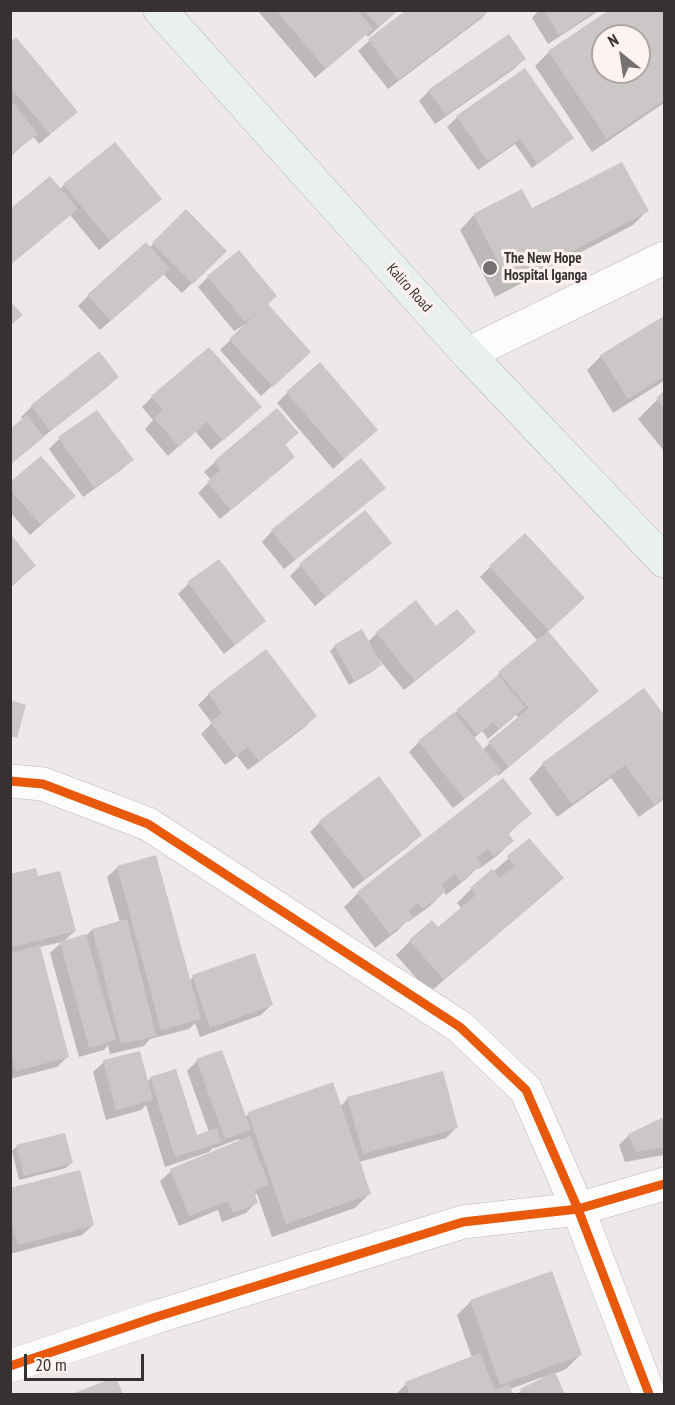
<!DOCTYPE html>
<html>
<head>
<meta charset="utf-8">
<style>
  body { margin:0 }
  #map { position:relative; width:675px; height:1405px; overflow:hidden; background:#eee8e8; font-family:"PT Sans Narrow",sans-serif }
  canvas { display:block }
  .frame { position:absolute; inset:0; border:12px solid #363232; pointer-events:none }
  .north { position:absolute; left:591px; top:24px; width:60px; height:60px; box-sizing:border-box; background:#fef2f2; border:2px solid #aea5a5; border-radius:50%; rotate:330deg; font-size:16px; font-weight:700; line-height:24px; text-align:center; color:#363232 }
  .north::after { content:''; display:block; margin:auto; width:21px; height:27px; background:#767272; clip-path:polygon(50% 0,100% 100%,50% 72%,0 100%) }
  .scale { position:absolute; left:24px; top:1354px; width:120px; height:27px; box-sizing:border-box; border:3px solid #363232; border-top:0; padding-left:8px; font-size:18px; line-height:21px; white-space:nowrap; color:#363232; -webkit-text-stroke:4px #fef2f2; paint-order:stroke }
</style>
</head>
<body>
<div id="map">
<canvas width="675" height="1405"></canvas>
<div class="frame"></div>
<div class="north">N</div>
<div class="scale">20 m</div>
</div>
<script>
const ctx = document.querySelector('canvas').getContext('2d');
ctx.lineJoin = 'round';
function fillPath(path, color) {
  ctx.fillStyle = color;
  ctx.fill(path, 'evenodd');
}
function shape(rows) {
  const path = new Path2D();
  for (const r of rows) {
    path.moveTo(r[0], r[1]);
    for (let i = 2; i < r.length; i += 2) path.lineTo(r[i], r[i + 1]);
  }
  return path;
}
function stroke(path, color, width, dash) {
  ctx.strokeStyle = color;
  ctx.lineWidth = width;
  ctx.lineCap = dash ? 'butt' : 'round';
  ctx.setLineDash(dash || []);
  ctx.stroke(path);
}
function drawText(font, color, halo, rows, align = 'center') {
  ctx.font = font + ' "PT Sans Narrow",sans-serif';
  ctx.lineWidth = 6;
  ctx.setLineDash([]);
  ctx.textBaseline = 'middle';
  ctx.strokeStyle = halo;
  ctx.fillStyle = color;
  for (const [text, x, y, turn = 0] of rows) {
    ctx.save();
    ctx.translate(x, y);
    ctx.rotate((+turn || 0) * Math.PI / 180);
    ctx.textAlign = isNaN(turn) ? turn : align;
    if (halo) ctx.strokeText(text, 0, 0);
    ctx.fillText(text, 0, 0);
    ctx.restore();
  }
}
fillPath(shape([
  [257,10,398,10,368,37,366,34,315,78],
  [408,10,489,10,482,18,388,89,358,51,369,41],
  [539,10,600,10,548,44,532,18],
  [611,10,664,10,664,103,592,152,535,66,549,52],
  [603,36,639,36,639,72,603,72],
  [10,44,76,112,39,144,33,136,10,157],
  [525,58,514,69,435,124,419,101,429,91],
  [457,117,572,138,532,168,515,144,478,170,447,127],
  [64,185,149,209,99,250,70,215,10,265,10,211,59,190],
  [531,210,647,211,633,225,495,297,460,230,474,215],
  [186,211,225,251,182,293,163,274,100,330,78,306,88,296,149,248],
  [239,252,266,305,299,362,261,396,220,350,245,326,244,325,234,331,198,287,208,277],
  [664,317,664,381,613,413,587,370,601,356],
  [98,354,117,377,107,387,39,440,21,417,32,406],
  [287,393,376,430,333,469,277,403],
  [664,393,664,451,638,419],
  [152,397,249,417,211,450,195,431,168,456,145,429,153,420,142,407],
  [277,410,297,433,284,446,283,467,220,519,198,493,211,480,204,472,215,462],
  [59,439,132,460,121,470,83,497,49,449],
  [10,484,74,496,30,535,10,512],
  [384,488,373,498,284,569,262,542,272,531],
  [10,536,34,566,10,588],
  [379,553,315,606,290,576,300,566],
  [490,567,573,608,547,632,597,691,587,701,498,776,496,773,488,781,453,808,409,752,419,742,454,714,489,684,499,674,538,641,480,577],
  [516,715,519,718,482,750,473,739,482,731,488,739],
  [188,584,264,621,253,631,224,654,178,594],
  [415,602,436,628,474,632,464,642,404,690,377,657,380,665,375,670,349,685,330,651,335,646,368,642,377,633],
  [266,651,315,716,305,727,248,770,237,756,225,765,201,734,212,723,198,705,209,694],
  [644,690,664,718,664,799,639,817,611,778,557,817,529,779,543,764],
  [530,814,507,835,512,841,498,855,479,869,477,868,466,879,446,895,444,892,430,906,408,922,407,921,397,931,375,948,344,907,358,893],
  [320,822,420,835,410,845,353,889,310,832],
  [529,840,547,892,429,993,396,955,410,941,438,929,462,909,457,903,471,889,493,872],
  [118,867,189,981,193,977,272,1004,261,1015,200,1037,195,1023,189,1029,150,1039,144,1046,110,1054,108,1045,104,1050,79,1057,50,953,62,942,39,947,67,1057,57,1067,10,1079,10,876,36,878,75,931,63,942,87,935,92,930,120,923,107,877],
  [197,1061,245,1117,249,1114,332,1084,340,1107,348,1098,456,1128,446,1138,359,1162,369,1194,355,1208,272,1237,257,1194,254,1195,256,1202,246,1213,222,1222,218,1210,179,1226,160,1181,171,1171,240,1142,239,1139,215,1148,214,1147,209,1152,165,1167,146,1105,141,1110,106,1120,93,1072,104,1062,147,1082,151,1078,196,1137,209,1132,187,1071],
  [664,1119,664,1155,625,1162,619,1145,629,1135],
  [17,1146,71,1163,66,1168,19,1180,12,1151],
  [10,1189,93,1225,82,1235,10,1254],
  [471,1301,580,1355,566,1369,554,1374,564,1394,517,1394,521,1391,544,1379,543,1377,510,1389,512,1394,396,1394,406,1384,472,1358,457,1315],
  [116,1379,122,1394,76,1394]
]), '#0003');
fillPath(shape([
  [276,10,357,10,373,29,326,69],
  [364,10,399,10,379,27],
  [406,10,490,10,398,80,368,39],
  [544,10,597,10,559,35],
  [609,10,664,10,664,100,607,139,548,51],
  [603,36,639,36,639,72,603,72],
  [509,34,526,59,446,115,428,90],
  [16,37,78,112,50,134,10,87,10,42],
  [525,68,574,138,538,164,520,139,488,161,456,116],
  [10,99,38,134,10,155],
  [115,142,162,199,110,241,63,184],
  [622,162,649,211,510,284,473,214,522,189,532,208],
  [50,176,78,209,10,265,10,209],
  [186,209,227,251,193,284,152,243],
  [146,242,170,269,111,321,87,295],
  [239,250,277,296,268,304,311,352,273,387,229,339,260,310,245,322,207,276],
  [10,301,23,315,10,326],
  [664,316,664,377,628,399,600,355],
  [209,347,262,407,223,441,207,422,179,447,154,418,163,410,151,396],
  [99,351,119,377,50,431,31,405],
  [320,362,378,430,344,459,286,392],
  [664,391,664,408,656,398],
  [277,408,299,433,285,444,295,457,231,510,207,482,221,470,214,461],
  [97,410,134,460,94,488,58,437],
  [27,415,44,437,10,465,10,429],
  [41,456,76,496,41,525,10,490,10,482],
  [361,458,386,488,295,560,271,530],
  [365,510,392,543,326,597,299,564],
  [10,533,36,566,12,585,10,583],
  [525,533,585,598,549,631,489,566],
  [219,559,266,621,235,645,187,582],
  [416,600,436,626,457,609,476,632,415,681,376,632],
  [362,629,382,665,354,681,334,645],
  [548,631,599,691,509,767,488,742,529,708,498,672],
  [266,649,317,716,259,761,248,747,236,756,210,722,222,713,208,693],
  [498,675,525,707,499,729,493,722,478,735,456,710],
  [644,688,664,715,664,797,654,804,625,765,572,804,542,763],
  [10,700,26,705,17,738,10,736],
  [454,712,501,771,464,799,418,741],
  [379,776,422,835,364,879,319,821],
  [503,778,532,814,508,833,514,841,493,856,488,849,476,858,482,865,461,882,455,874,441,885,446,891,423,909,418,903,409,911,413,917,390,934,357,892],
  [529,838,564,878,444,980,409,940,432,920,438,927,476,895,470,888,492,869,500,878,514,866,507,856],
  [156,855,201,1019,161,1030,117,866],
  [36,868,38,876,60,871,76,931,10,948,10,874],
  [127,919,156,1036,121,1044,92,929],
  [86,934,116,1040,89,1048,60,942],
  [40,945,69,1057,16,1071,10,1050,10,953],
  [255,953,273,1005,210,1028,192,975],
  [222,1050,251,1130,225,1139,196,1059],
  [140,1051,153,1100,116,1110,103,1060],
  [176,1069,197,1135,217,1128,221,1142,175,1157,150,1077],
  [443,1071,458,1128,363,1154,347,1097],
  [333,1082,371,1194,286,1224,248,1112],
  [664,1117,664,1147,636,1152,628,1134],
  [65,1133,73,1163,24,1176,16,1145],
  [250,1136,269,1184,254,1191,258,1203,233,1213,228,1201,189,1216,170,1169],
  [80,1170,94,1225,18,1245,10,1217,10,1188],
  [552,1271,582,1355,500,1385,470,1300],
  [480,1353,495,1390,509,1384,513,1394,410,1394,405,1382],
  [555,1372,565,1394,523,1394,520,1389],
  [116,1377,123,1394,72,1394]
]), '#cbc7c7');
const minor = shape([
  [468,354,664,258],
  [10,781,43,784,148,824,460,1027,526,1090,578,1209,649,1394],
  [10,1366,156,1317,463,1222,578,1209,664,1184]
]);
const major = shape([
  [160,10,468,354,664,561]
]);
stroke(minor, '#beb9b9', 34);
stroke(major, '#afb9b6', 34);
stroke(minor, '#fcfcfc', 33);
stroke(major, '#e9f0ee', 33);
stroke(shape([
  [10,781,43,784,148,824,460,1027,526,1090,578,1209,649,1394],
  [10,1366,156,1317,463,1222,578,1209,664,1184]
]), '#e8590c', 9);
for (const [x, y, r, color] of [
  [490,268,8,"#767272"]
]) {
  const dot = new Path2D();
  dot.arc(x, y, r, 0, 2 * Math.PI);
  ctx.fillStyle = color;
  ctx.fill(dot);
  stroke(dot, '#fef2f2', 2);
}
drawText('bold 15px', '#363232', '#fef2f2', [
  ["The New Hope",504,259],
  ["Hospital Iganga",504,276]
], 'left');
drawText('15px', '#363232', '#fef2f2', [
  ["Kaliro Road",409,288,48]
]);
</script>
</body>
</html>
